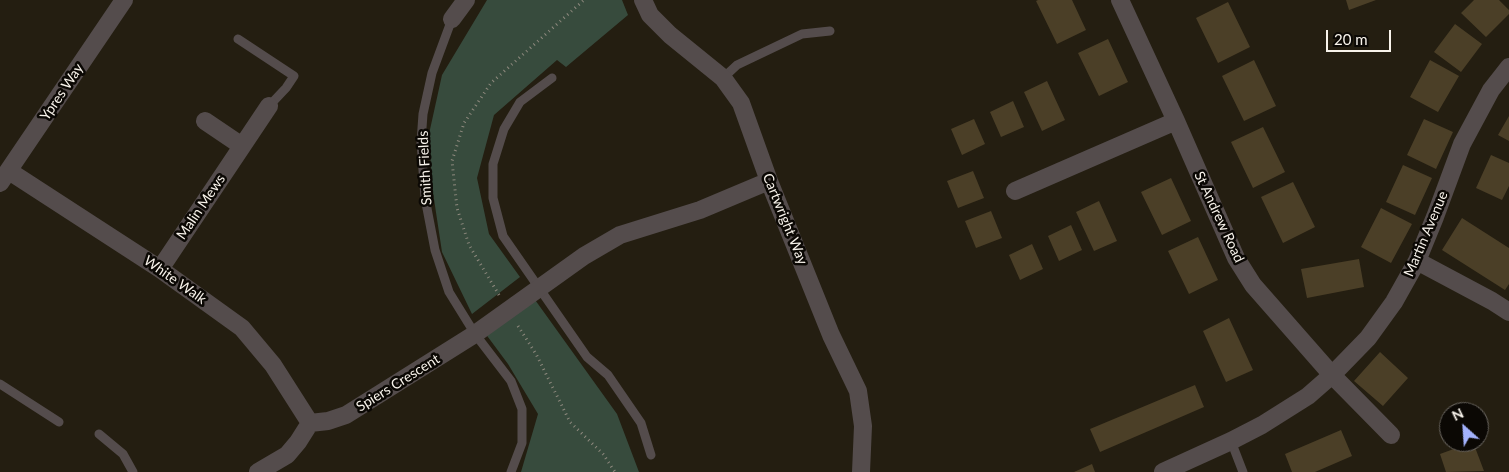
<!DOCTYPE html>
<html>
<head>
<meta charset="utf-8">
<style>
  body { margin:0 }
  #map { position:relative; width:1509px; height:472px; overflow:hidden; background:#241e11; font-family:Lato,sans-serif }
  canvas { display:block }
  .north { position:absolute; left:1439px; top:402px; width:50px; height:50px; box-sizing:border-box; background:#0b0804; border:1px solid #6a6660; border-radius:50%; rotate:334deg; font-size:14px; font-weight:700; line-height:20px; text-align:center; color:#f8f3eb }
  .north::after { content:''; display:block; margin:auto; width:18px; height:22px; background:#a3b2fd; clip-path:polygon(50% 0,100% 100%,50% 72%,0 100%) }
  .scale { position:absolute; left:1326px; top:30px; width:65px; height:22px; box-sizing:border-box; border:2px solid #f8f3eb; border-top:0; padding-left:6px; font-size:15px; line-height:18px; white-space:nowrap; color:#f8f3eb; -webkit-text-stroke:4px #0b0804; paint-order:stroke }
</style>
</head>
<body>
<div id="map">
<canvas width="1509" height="472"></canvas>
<div class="north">N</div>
<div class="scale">20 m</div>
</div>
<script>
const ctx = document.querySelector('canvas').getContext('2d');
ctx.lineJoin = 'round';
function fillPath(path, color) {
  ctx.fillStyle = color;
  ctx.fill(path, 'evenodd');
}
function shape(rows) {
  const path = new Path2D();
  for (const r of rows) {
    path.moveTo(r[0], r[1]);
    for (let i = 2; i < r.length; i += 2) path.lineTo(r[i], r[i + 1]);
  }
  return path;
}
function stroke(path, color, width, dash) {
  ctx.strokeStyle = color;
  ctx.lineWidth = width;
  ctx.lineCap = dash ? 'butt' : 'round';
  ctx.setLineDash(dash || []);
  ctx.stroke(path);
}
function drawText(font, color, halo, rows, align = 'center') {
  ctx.font = font + ' Lato,sans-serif';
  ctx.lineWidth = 5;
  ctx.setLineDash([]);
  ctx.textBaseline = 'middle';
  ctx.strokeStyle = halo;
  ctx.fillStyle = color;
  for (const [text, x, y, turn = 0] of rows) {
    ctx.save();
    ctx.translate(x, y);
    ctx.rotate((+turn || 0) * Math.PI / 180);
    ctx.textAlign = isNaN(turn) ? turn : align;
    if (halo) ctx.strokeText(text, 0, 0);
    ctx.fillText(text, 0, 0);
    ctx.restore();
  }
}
fillPath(shape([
  [487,0,622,0,628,15,566,67,557,60,494,115,477,178,489,234,520,277,472,314,442,252,432,186,429,134,442,75],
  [533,297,617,414,639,472,521,472,538,414,508,364,485,333]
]), '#374b3d');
fillPath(shape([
  [1038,0,1072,0,1086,30,1057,44,1036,1],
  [1346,0,1376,0,1349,10],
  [1474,0,1499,0,1509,10,1509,14,1486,37,1461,13],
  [1228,2,1250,47,1218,63,1196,18],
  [1455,24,1482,44,1461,72,1434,52],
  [1108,39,1128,82,1099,96,1078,53],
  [1254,60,1276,106,1244,121,1222,76],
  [1430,60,1459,76,1438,112,1410,97],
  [1047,81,1065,120,1042,131,1024,92],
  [1013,101,1024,127,1001,137,990,112],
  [1509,116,1509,141,1498,135],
  [974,119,985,144,962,155,951,129],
  [1424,119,1453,132,1436,169,1407,155],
  [1263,127,1285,172,1253,188,1231,142],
  [1491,155,1509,163,1509,186,1502,200,1476,188],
  [1403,165,1432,178,1415,215,1386,202],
  [973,171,984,198,958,208,947,181],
  [1171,178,1191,221,1162,235,1141,192],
  [1293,182,1315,227,1283,243,1261,197],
  [1099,201,1117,241,1094,251,1076,212],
  [1381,208,1412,224,1391,263,1361,247],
  [991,211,1002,238,976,248,965,221],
  [1462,218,1509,248,1509,284,1505,290,1442,250],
  [1071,225,1082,250,1059,261,1048,236],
  [1198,237,1218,280,1189,294,1168,251],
  [1032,244,1043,269,1020,280,1009,255],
  [1359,259,1364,287,1307,298,1301,269],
  [1229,318,1253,370,1226,382,1203,331],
  [1380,352,1408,378,1383,406,1354,381],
  [1195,385,1204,407,1100,452,1090,429],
  [1341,430,1352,456,1315,472,1292,472,1285,454],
  [1473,442,1484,471,1446,472,1440,454],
  [1092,464,1095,472,1074,472]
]), '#4b3f27');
stroke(shape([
  [499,295,469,245,457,208,452,161,464,123,491,83,584,0],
  [518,326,536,354,570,422,603,454,615,472]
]), '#8e897e', 3, [1, 4]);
stroke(shape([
  [452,19,432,73,423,114,421,142,425,198,435,250,449,292,475,334,511,381,522,409,522,443,511,472],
  [238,39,294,76,286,88,269,106],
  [552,78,520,102,504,129,493,164,493,198,503,236,587,357,608,375,641,423,651,455],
  [723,78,737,65,802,34,830,31],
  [0,384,59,422],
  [99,434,123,454,133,472],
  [1231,441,1243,472]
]), '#544c4c', 9);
stroke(shape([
  [643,0,650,15,670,35,723,78,741,103,769,181,831,335,858,391,863,426,861,472],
  [1120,0,1176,121,1236,258,1253,285,1332,375,1391,435],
  [452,19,466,0],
  [205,121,242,146],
  [9,171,160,269,242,328,273,365,310,423],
  [0,183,124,0],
  [1015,191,1176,121],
  [1417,261,1492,301,1509,312],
  [160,269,269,106],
  [258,472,287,455,298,442,310,423,328,421,346,415,475,334,584,256,620,235,700,210,769,181],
  [1163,472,1231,441,1262,425,1308,396,1332,375,1368,338,1394,302,1417,261,1435,217,1462,144,1491,90,1509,67]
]), '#544c4c', 18);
drawText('14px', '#f8f3eb', '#0b0804', [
  ["Ypres Way",62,92,-56],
  ["Smith Fields",425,168,-93],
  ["Malin Mews",201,207,-56],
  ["St Andrew Road",1219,217,65],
  ["Cartwright Way",785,219,68],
  ["Martin Avenue",1426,234,-67],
  ["White Walk",175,280,35],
  ["Spiers Crescent",398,383,-32]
]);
</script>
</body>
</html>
